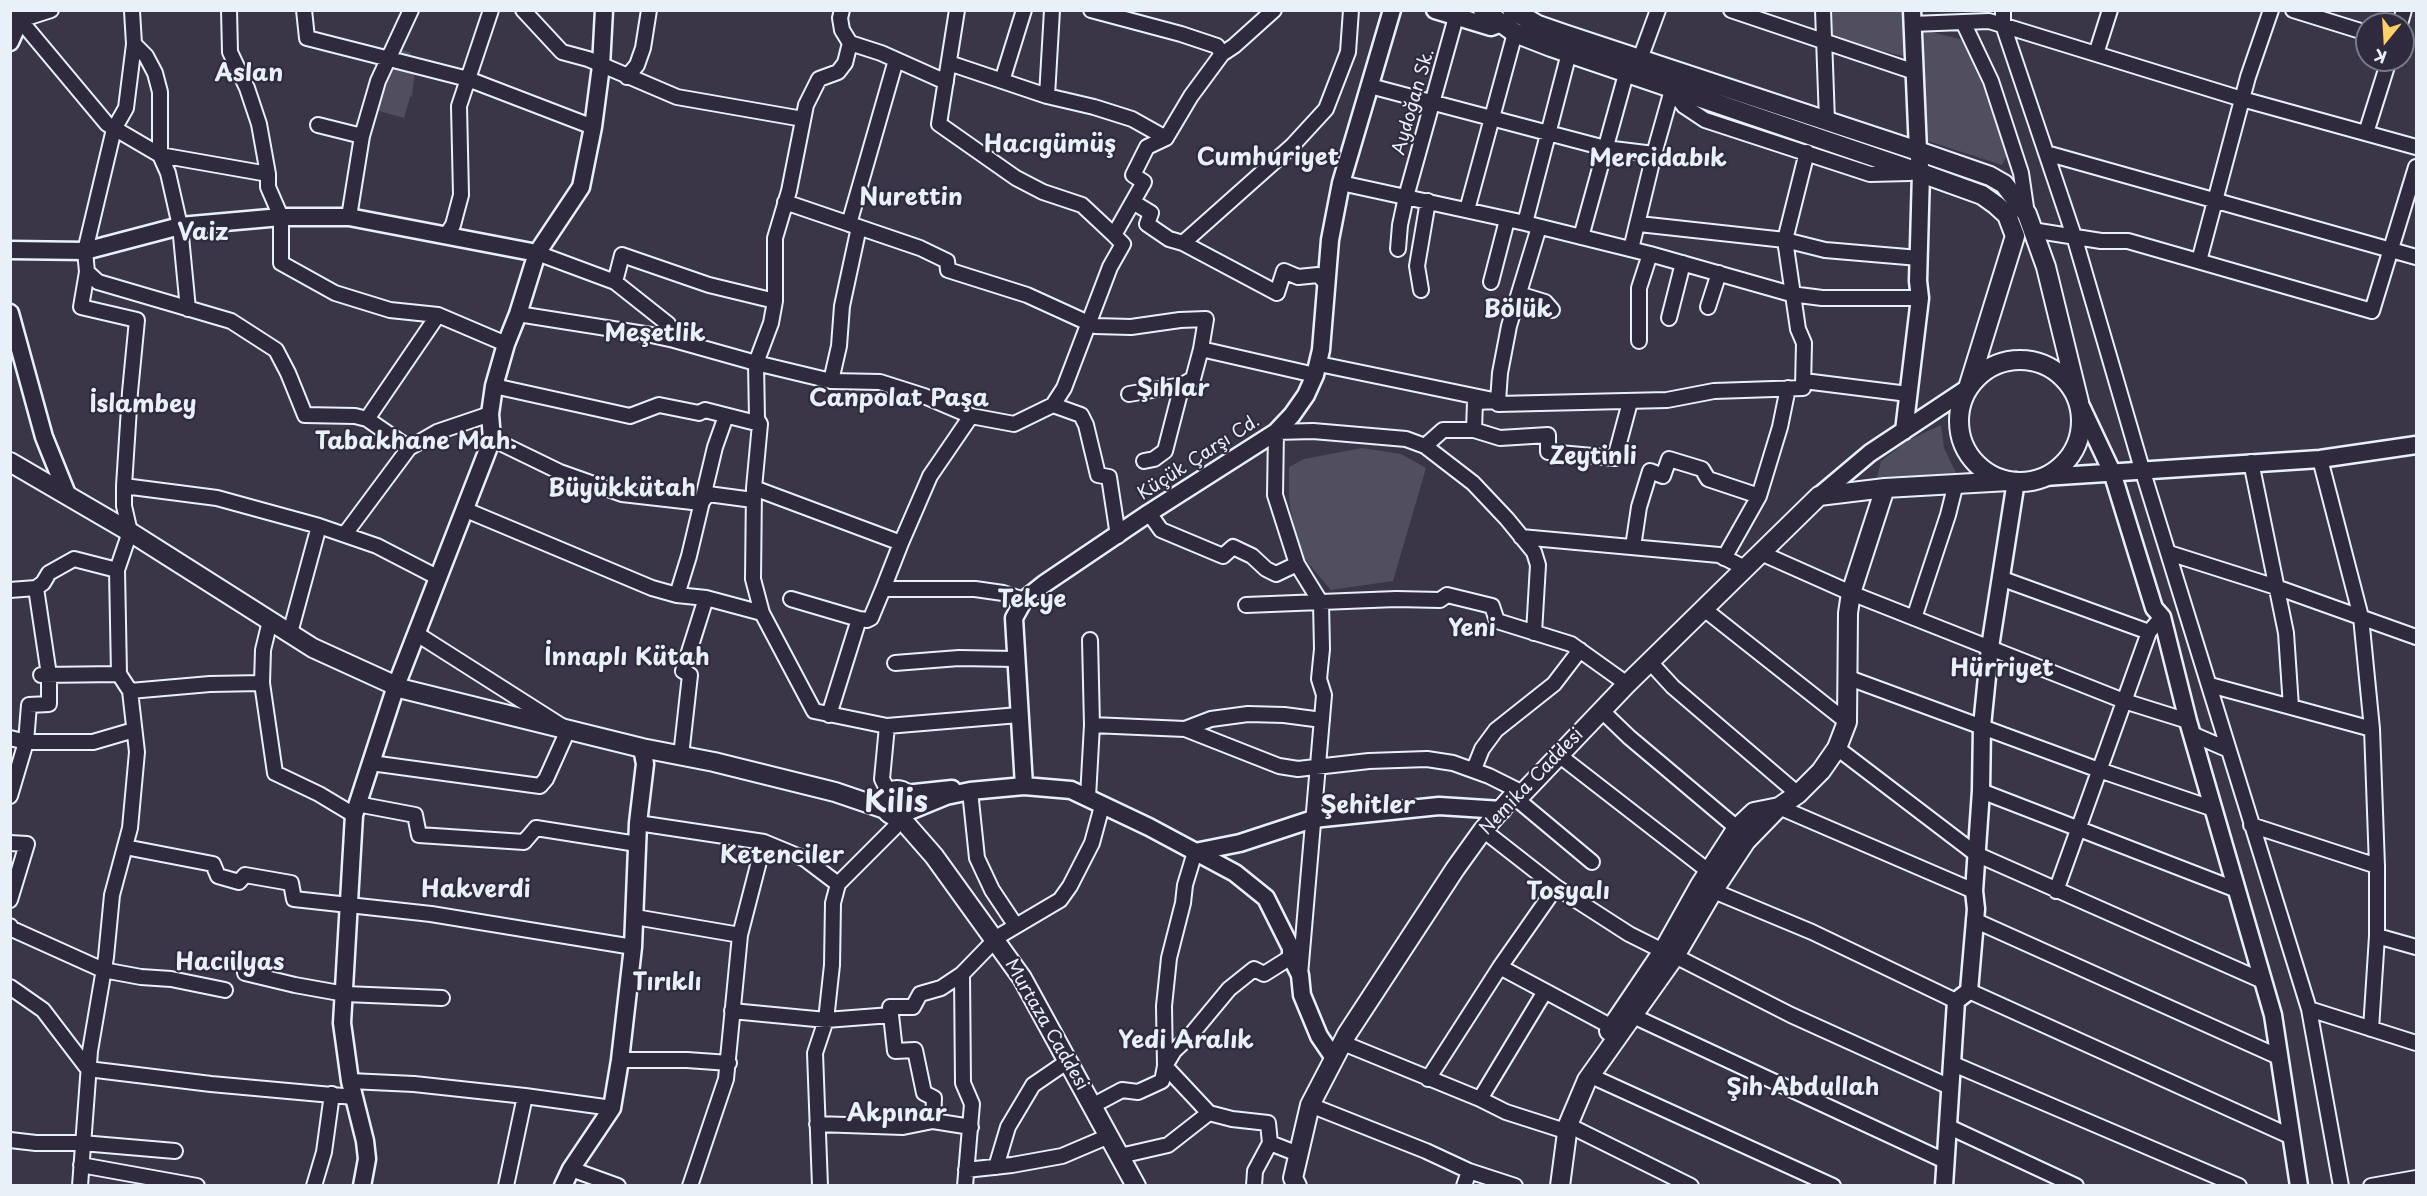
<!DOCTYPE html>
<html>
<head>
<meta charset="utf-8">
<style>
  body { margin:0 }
  #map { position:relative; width:2427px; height:1196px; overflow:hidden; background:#3a3648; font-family:"Playpen Sans",sans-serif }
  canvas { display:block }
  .frame { position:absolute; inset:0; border:12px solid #e8f1f8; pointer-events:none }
  .north { position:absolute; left:2355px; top:12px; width:60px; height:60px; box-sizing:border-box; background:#2f2a3d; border:2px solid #797a88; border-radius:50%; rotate:198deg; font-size:16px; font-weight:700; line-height:24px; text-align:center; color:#e8f1f8 }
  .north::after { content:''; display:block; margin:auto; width:21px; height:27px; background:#ffd166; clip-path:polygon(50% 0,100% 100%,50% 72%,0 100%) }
</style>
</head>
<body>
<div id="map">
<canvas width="2427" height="1196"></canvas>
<div class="frame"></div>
<div class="north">K</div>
</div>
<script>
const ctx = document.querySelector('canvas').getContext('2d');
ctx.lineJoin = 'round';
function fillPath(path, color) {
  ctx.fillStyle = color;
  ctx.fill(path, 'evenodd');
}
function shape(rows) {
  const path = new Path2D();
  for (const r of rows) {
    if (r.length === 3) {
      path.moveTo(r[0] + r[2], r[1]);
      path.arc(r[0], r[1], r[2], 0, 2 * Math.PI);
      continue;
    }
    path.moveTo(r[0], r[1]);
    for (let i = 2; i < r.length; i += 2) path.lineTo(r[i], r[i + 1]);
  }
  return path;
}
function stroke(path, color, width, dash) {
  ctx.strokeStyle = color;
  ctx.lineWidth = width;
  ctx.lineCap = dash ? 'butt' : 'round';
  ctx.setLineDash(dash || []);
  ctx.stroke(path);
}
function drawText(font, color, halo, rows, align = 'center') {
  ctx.font = font + ' "Playpen Sans",sans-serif';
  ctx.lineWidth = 4.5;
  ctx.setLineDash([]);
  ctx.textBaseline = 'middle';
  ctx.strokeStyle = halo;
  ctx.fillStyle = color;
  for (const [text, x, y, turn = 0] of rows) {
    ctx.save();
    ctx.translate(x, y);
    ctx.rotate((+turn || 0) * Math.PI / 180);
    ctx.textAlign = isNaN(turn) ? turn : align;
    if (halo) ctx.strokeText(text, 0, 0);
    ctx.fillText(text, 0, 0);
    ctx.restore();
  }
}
fillPath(shape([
  [1830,11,1906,11,1907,57,1831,38],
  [1924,30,1967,41,2008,153,2002,165,1925,140],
  [397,48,411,53,407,65,415,71,412,96,410,97,404,118,376,110],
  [1941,425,1944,448,1958,477,1881,483,1877,478,1881,461,1907,441],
  [1362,448,1401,454,1426,468,1393,581,1331,590,1303,557,1294,529,1289,499,1289,467,1304,459]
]), '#504e5f');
const minor = shape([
  [51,10,20,20,107,124,160,155,268,174],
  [229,10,230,52,247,88,259,124,268,174,268,187,281,217,281,263,335,293,390,310,438,315,506,344],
  [304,10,307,38,468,79,593,127],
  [523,10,562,52,588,59,677,97,803,119],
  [842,10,840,18,842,30,850,43,845,63,838,72,819,79,806,105,789,191,775,238,775,301,771,323,756,363,757,419,760,424,754,488,753,579,762,613,814,711,887,726,882,779,889,793],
  [957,10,939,124,1016,178,1043,192,1082,205,1114,235],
  [1091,10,1181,34,1217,46,1222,54],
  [1731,10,1915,72],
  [1823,10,1827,121],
  [2003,10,2003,25,2074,236,2142,469,2309,1009,2341,1186],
  [2293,10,2367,33],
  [132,11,134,44,126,108,114,129,85,251,87,272,98,282,231,321,276,350,288,373,305,415,355,416,367,419,409,448],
  [1963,22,1991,81,2021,173,2027,214],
  [1912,24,1989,21,2242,99,2416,147],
  [2400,24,2404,10],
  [850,43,881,53,946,82],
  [134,44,146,56,155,73,160,92,160,155,168,173,180,226,188,309],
  [2096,54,2110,10],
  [1640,59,1658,10],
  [949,63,1047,96,1094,107,1132,119,1166,138],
  [627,77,637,65,643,48,649,10],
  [1002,81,1024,10],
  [1370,86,1605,148,1654,154],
  [1672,90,1684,106,1705,120,1870,174,1910,173],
  [1047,96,1052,10],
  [318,125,362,136],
  [2366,133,2389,60],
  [2046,153,2416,257],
  [1341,183,1525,223,1650,254,1791,294,1822,298,1920,298],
  [785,202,920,248,947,261,948,270,1027,295,1095,326,1131,327,1180,320,1206,319,1201,349],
  [1133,202,1151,213,1147,224,1169,239,1183,243,1277,293,1284,271,1298,277,1318,275,1325,282],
  [1467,210,1515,33],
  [349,217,362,136,378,81,411,10],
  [1525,223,1569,53],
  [849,224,896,60],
  [1639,224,1785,240,1825,250,1919,258],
  [2032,230,2101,241,2128,241,2372,311,2416,167],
  [447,234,453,225,461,195,459,106,491,10],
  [1581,237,1626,74],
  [1183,243,1292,146,1326,109,1348,52,1351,10],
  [1398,249,1400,225,1406,197,1456,17],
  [1631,249,1654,154,1672,90],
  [537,253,615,282,668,324,674,340,756,363,831,381,880,382,924,396,971,416,1014,424,1053,405,1064,388,1110,267,1123,244,1114,235,1144,182,1133,175,1147,147,1166,138,1191,96,1222,54,1234,46,1274,10],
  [2199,261,2248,77,2271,10],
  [615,282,622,255,709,285,775,301],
  [1491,282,1507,220],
  [1421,290,1417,266,1428,201],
  [1519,294,1545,302,1552,310],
  [1708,307,1719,273],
  [518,314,651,335,674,340],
  [1669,318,1683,263],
  [1639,341,1639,288,1650,254],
  [1319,364,1498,401,1498,404,1667,400,1714,391,1803,388,1804,343,1798,329,1785,240,1807,152],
  [831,381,839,346,842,306,859,227],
  [1804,381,1908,394],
  [494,386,630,416,659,405,699,413,705,410,760,424],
  [1129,394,1182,385,1193,379,1201,349,1315,375],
  [1053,405,1081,415,1086,425,1098,475,1109,477,1118,536],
  [367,419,438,315],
  [1474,430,1475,402,1498,401,1500,373,1509,326,1539,227],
  [492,439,560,472,622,494,701,503,708,494,753,500],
  [1425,446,1443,430,1474,430,1500,438,1548,435,1548,452,1615,458,1630,402],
  [1144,461,1154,459,1165,451,1182,385],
  [2251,462,2286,633,2291,707],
  [124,486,217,498,319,526,377,546,437,577],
  [754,488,901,543,883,589,975,589,1003,593,1024,600],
  [466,510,652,588,677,595,706,598,762,613],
  [1149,513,1161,530,1223,556,1233,547,1252,556,1266,569,1276,574,1297,564],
  [345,534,409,448,437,432,490,414],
  [1521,537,1719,555,1745,568],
  [901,543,930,476,971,416],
  [1633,547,1639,507,1650,471,1663,476,1669,459,1702,469,1708,479,1759,496],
  [1761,553,1851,593,2124,701,2188,721],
  [2169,553,2276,587,2416,637],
  [1724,558,1759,496,1780,427,1788,388],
  [2000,578,2149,632],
  [10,590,36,588,43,583,49,573,74,559,117,570],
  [677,595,689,556,715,447,726,416],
  [791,599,859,619],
  [1246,605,1396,599,1440,600,1447,595,1492,606,1497,621,1571,644,1627,684],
  [1704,609,1847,722],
  [1914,618,1948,515,1956,483],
  [270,621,263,650,262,683,275,773,319,794,354,815],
  [290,633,319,526],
  [1650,662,1673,687,1798,794],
  [895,663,959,658,1015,659],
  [41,675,119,674],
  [1849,678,2099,770,2214,809],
  [2210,685,2372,729],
  [130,691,210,684,262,683],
  [1601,710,1629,737,1737,828],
  [829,715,859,619,867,620,871,618,883,589],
  [1092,725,1185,729,1279,766,1298,769,1369,761,1427,759,1453,763,1489,776,1523,793],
  [887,726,1019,715],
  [1185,729,1211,719,1248,714,1284,715,1322,720],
  [2192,734,2229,750],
  [10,738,26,742,93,742,134,730],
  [1837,748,1976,854,2263,981],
  [681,756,690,675,683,671,706,598],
  [1560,756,1716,877],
  [371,763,540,786,546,779,568,730,417,634],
  [1474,769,1482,749,1496,730,1554,684,1580,650],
  [970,791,977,858,992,890,1016,926],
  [1981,791,2237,890],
  [10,796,26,742,29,705,49,704,49,675,36,588],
  [1513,796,1592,862],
  [1088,797,1092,725,1090,640],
  [357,804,415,815,419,835,524,842,536,828,637,844],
  [1779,807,1974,891],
  [638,823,764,842,805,859,838,884],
  [2251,825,2377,866,2372,729,2361,617,2320,459],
  [1483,830,1556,887,1629,934,1663,951],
  [10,843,27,844,10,900],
  [125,847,213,864,218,876,239,882,245,875,291,883,294,899,431,914,633,947],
  [1195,852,1185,885,1183,903,1169,958,1164,1006,1165,1066,1209,1113],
  [1704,887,1812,932,1956,1001],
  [2056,891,2149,632,2162,617],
  [635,917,740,935],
  [1974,920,2279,1057],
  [10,926,12,929,103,970,141,977,171,979,225,990],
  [2377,936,2416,947],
  [994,939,1060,900,1070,886,1092,843,1102,806],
  [1675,956,1791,1015,1950,1087],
  [1500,967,1612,1027],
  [245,973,295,985,345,994,442,998],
  [962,974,963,1083,972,1104,965,1186],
  [1300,975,1324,695,1319,679,1322,649,1321,603,1297,564,1275,495,1276,432,1313,431,1406,439,1425,446,1473,483,1507,519,1534,552,1538,565,1534,633],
  [10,987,43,1010,88,1069,211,1084,354,1097],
  [1969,991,2292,1137],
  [2309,1009,2416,1043],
  [732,1011,826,1020,891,1015,890,1007,913,1007,920,994,941,988,962,974,995,940],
  [891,1015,895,1051,915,1050,924,1093,934,1098,933,1121],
  [1633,1016,1945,1161],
  [2371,1029,2377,936,2377,866],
  [1343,1043,1480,1099,1506,1112,1559,1129],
  [620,1060,687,1060,729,1063],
  [1951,1063,2239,1186],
  [1591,1076,1833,1186],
  [1428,1079,1500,967,1556,887],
  [350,1081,414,1084,525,1096,612,1108],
  [1480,1099,1544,993],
  [1310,1105,1426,1151,1469,1171,1515,1186],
  [1092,1106,1122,1090,1138,1092,1162,1081,1165,1066,1174,1051,1190,1036,1229,989,1254,969,1264,974,1291,957],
  [817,1124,903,1127,933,1121,971,1127],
  [1568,1125,1691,1186],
  [1947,1126,2076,1186],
  [10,1140,36,1143,82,1143,175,1151],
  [1120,1156,1168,1145,1209,1113,1232,1119,1268,1123,1270,1143,1298,1154],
  [81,1165,197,1186],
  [996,1167,1008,1127,1033,1085,1068,1061],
  [571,1169,618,1186],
  [966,1170,1012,1165,1062,1156,1109,1136],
  [80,1186,90,1051,106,957,112,895,130,828,137,752,130,691,119,674,117,570,130,532,124,506,124,486,130,392,137,320,81,307,87,272],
  [314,1186,324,1152,332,1094],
  [506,1186,525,1096],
  [690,1186,726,1079,740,935,764,842],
  [820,1186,815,1053,826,1020,832,965,833,903,838,884,894,828,899,816],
  [1254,1186,1255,1171,1270,1143],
  [1464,1186,1469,1171],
  [2371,1186,2416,1178]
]);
const tertiary = shape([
  [1435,10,1491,27,1499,24],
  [10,42,20,20,16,10],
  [10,250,85,251,180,226,281,217,349,217,537,253],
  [10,313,44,437,67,494],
  [2079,402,2112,472,2154,608,2162,617,2188,721,2273,1015,2299,1186],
  [1904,431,1920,298,1918,281,1921,173,1918,151,1912,10],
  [2044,477,2320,459,2416,445],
  [1819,496,1870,453,1968,388],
  [1024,786,1014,618,1024,600,1044,584,1149,513,1276,432,1292,415,1306,395,1315,375,1321,350,1330,240,1341,183,1392,10],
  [905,794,952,789],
  [907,812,946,796,970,791,1024,786,1071,790,1149,827,1235,873,1266,898,1291,948,1291,957,1300,975,1302,995,1319,1036,1334,1058],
  [1195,852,1240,843,1313,819,1439,806,1502,810],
  [362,1186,367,1159,365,1141,350,1081,342,1023,354,815,396,686,492,439,490,414,494,386,506,344,518,314,537,253,581,187,593,127,601,66,604,10],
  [563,1186,571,1169,612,1108,620,1060,633,947,638,823,645,764,642,748],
  [1944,1186,1956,1001,1969,991,1976,909,1974,891,1981,791,1982,726,1990,647,2016,481]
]);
const secondary = shape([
  [1483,10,1515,33,1551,47,1921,173,1982,195,1996,205,2007,215,2015,236,1968,388],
  [1512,10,1538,25,1564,34,1918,151,1990,176,2004,184,2027,214,2046,267,2079,402],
  [2020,421,61],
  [10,462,130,532,313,648,403,689,642,748,714,762,835,792,885,809],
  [897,803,13],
  [899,816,934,856,1022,978,1136,1186],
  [1609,1031,1663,951,1700,885,1737,828,1754,812,1779,807],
  [1297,1186,1293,1178,1310,1105,1347,1034,1455,869,1483,830,1513,796,1523,793,1627,684,1819,496,1885,488,2009,481],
  [1560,1186,1568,1125,1587,1080,1675,956,1713,891,1746,841,1779,807,1798,794,1821,771,1837,748,1847,722,1848,613,1851,593,1885,488]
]);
stroke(minor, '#e8f1f8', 18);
stroke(tertiary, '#e8f1f8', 21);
stroke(secondary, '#e8f1f8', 22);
stroke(minor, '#2f2a3d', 14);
stroke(tertiary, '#2f2a3d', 16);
stroke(secondary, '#2f2a3d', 18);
drawText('18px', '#e8f1f8', '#2f2a3d', [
  ["Aydoğan Sk.",1414,102,-74],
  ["Küçük Çarşı Cd.",1199,458,-33],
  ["Nemika Caddesi",1532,782,-46],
  ["Murtaza Caddesi",1046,1025,60]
]);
drawText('bold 24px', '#e8f1f8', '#2f2a3d', [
  ["Aslan",249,74],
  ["Hacıgümüş",1050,145],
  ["Cumhuriyet",1268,158],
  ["Mercidabık",1658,159],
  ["Nurettin",911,198],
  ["Vaiz",203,233],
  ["Bölük",1518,310],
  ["Meşetlik",655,334],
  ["Şıhlar",1173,389],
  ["Canpolat Paşa",899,399],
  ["İslambey",143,405],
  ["Tabakhane Mah.",416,442],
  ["Zeytinli",1593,457],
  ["Büyükkütah",622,489],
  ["Tekye",1032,600],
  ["Yeni",1472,629],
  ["İnnaplı Kütah",627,658],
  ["Hürriyet",2002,669],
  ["Şehitler",1368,806],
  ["Ketenciler",782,856],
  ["Hakverdi",476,890],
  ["Tosyalı",1568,892],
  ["Hacıilyas",230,963],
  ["Tırıklı",667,983],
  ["Yedi Aralık",1186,1041],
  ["Şıh Abdullah",1803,1088],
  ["Akpınar",897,1114]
]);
drawText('bold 30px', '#e8f1f8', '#2f2a3d', [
  ["Kilis",896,804]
]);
</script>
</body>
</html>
